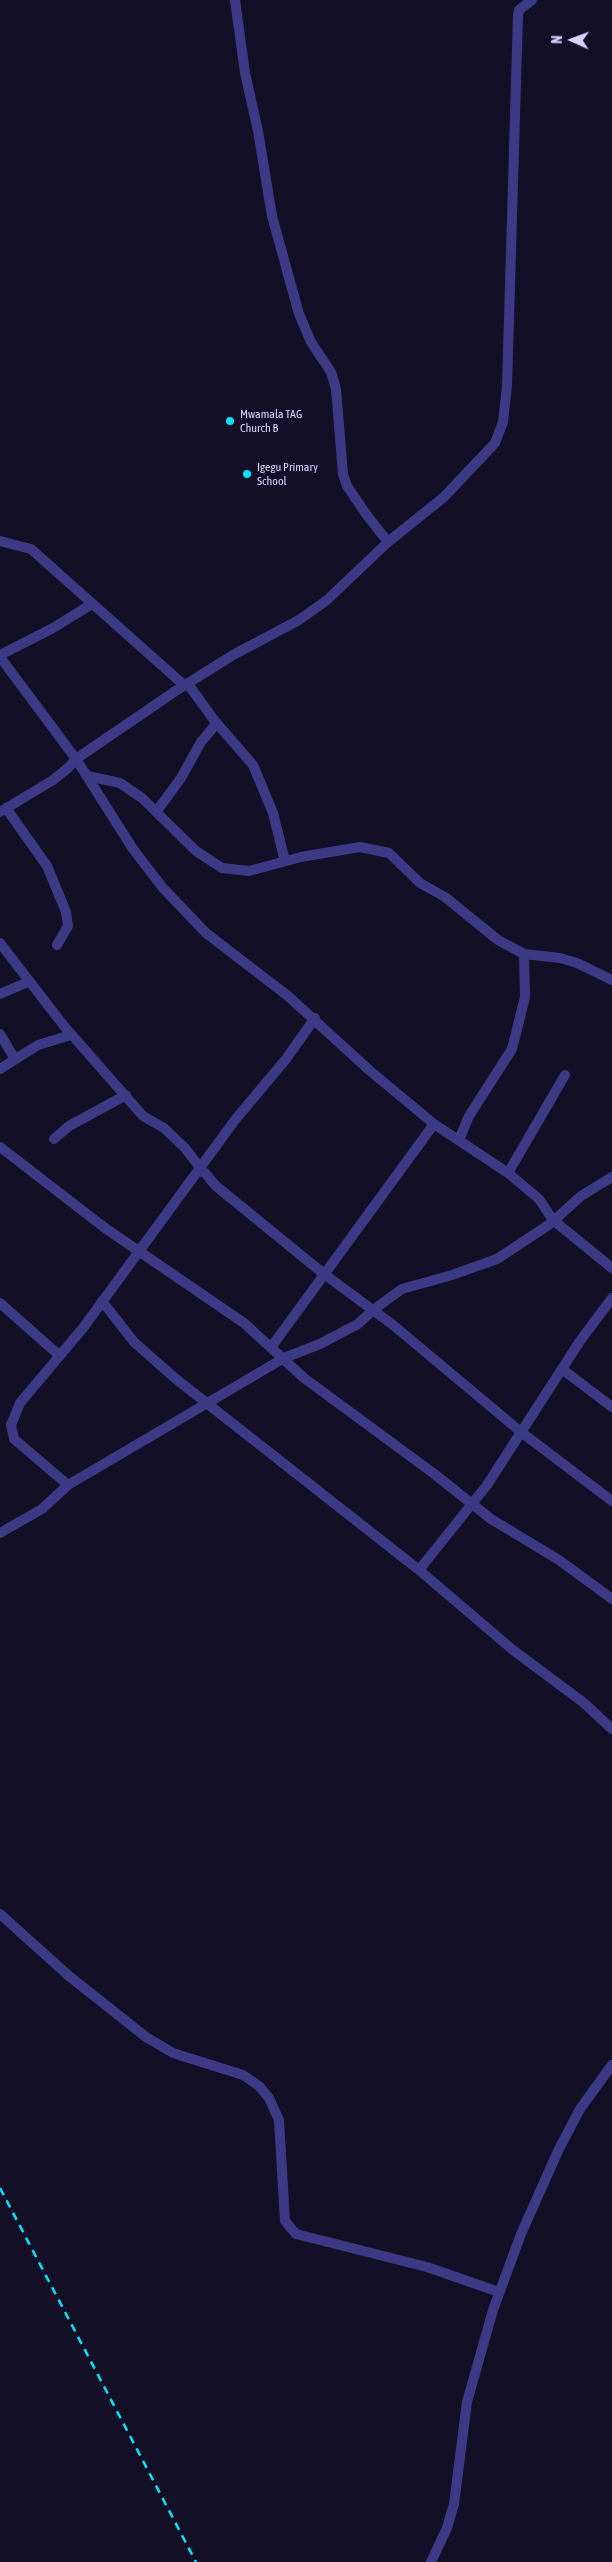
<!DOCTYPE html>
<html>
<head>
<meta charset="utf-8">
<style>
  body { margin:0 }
  #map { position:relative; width:612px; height:2562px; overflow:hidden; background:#130f26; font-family:"Asap Condensed",sans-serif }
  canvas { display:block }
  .north { position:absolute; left:547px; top:15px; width:50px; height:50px; -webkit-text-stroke:4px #130f26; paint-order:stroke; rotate:272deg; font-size:14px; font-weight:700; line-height:20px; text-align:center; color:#d9d4ff }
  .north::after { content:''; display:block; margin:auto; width:18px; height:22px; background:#d9d4ff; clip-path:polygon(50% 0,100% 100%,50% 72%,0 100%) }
</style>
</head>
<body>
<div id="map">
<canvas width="612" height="2562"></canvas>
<div class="north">N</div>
</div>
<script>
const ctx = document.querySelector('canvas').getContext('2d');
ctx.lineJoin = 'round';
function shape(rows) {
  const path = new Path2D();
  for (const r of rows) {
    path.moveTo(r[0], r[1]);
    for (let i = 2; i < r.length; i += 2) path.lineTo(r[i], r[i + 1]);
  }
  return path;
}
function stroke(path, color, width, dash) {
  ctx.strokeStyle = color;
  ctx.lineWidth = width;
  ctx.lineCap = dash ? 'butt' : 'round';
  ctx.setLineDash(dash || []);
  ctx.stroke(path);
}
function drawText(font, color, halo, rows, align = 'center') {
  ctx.font = font + ' "Asap Condensed",sans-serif';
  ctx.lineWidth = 4.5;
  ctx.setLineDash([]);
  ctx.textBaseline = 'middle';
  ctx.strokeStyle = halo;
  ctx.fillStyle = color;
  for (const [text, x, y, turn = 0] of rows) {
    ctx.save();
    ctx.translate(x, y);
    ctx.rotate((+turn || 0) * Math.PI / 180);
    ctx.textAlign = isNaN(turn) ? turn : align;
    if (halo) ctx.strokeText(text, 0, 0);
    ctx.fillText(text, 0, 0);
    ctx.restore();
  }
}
stroke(shape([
  [235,0,245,73,258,131,272,216,299,314,311,342,331,372,336,389,343,474,347,486,366,514,388,542],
  [0,541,31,549,185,686],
  [0,655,53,628,92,604],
  [0,657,76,759,133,849,163,888,206,933,288,996,369,1070,434,1124,508,1173,539,1199,553,1220,612,1268],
  [188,684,214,720,253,765,273,813,285,861],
  [87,776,120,783,142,798,196,851,222,868,249,871,301,857,360,847,389,853,420,883,445,897,498,940,524,954,560,958,577,963,612,980],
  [6,808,47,866,66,912,68,926,57,945],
  [0,812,53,780,68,768,76,759,174,692,233,655,299,620,327,600,388,542,444,497,495,443,503,422,507,386,518,15,519,10,532,0],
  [156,812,181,778,201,742,217,723],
  [0,943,64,1026,143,1116,164,1128,185,1148,198,1165,199,1171,205,1173,216,1186,324,1274,393,1325,521,1432,612,1501],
  [0,994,28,982],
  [0,1034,15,1059],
  [0,1069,38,1045,71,1035],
  [54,1139,69,1126,126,1095],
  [459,1140,469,1116,512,1049,525,997,524,954],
  [0,1147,105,1228,244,1323,304,1378,433,1473,491,1519,559,1560,612,1599],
  [508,1173,565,1075],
  [102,1301,134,1342,176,1379,419,1570,513,1650,584,1703,612,1729],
  [0,1303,60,1356],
  [272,1346,434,1124],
  [562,1369,612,1407],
  [68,1485,14,1439,11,1425,20,1403,83,1328,235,1120,286,1059,315,1018],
  [0,1533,42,1509,68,1485,284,1358,320,1344,358,1324,373,1310,402,1289,452,1275,497,1259,550,1224,581,1196,612,1177],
  [419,1570,487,1485,580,1341,612,1298],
  [0,1914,69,1976,146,2037,173,2053,243,2075,259,2086,269,2098,279,2120,285,2221,296,2234,427,2267,499,2292],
  [431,2562,447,2528,454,2504,467,2402,493,2310,521,2234,558,2151,580,2109,612,2065]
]), '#3d3a85', 10);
stroke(shape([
  [0,2188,196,2562]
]), '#00e5ff', 2.5, [8, 6]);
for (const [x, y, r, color] of [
  [230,421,5,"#00e5ff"],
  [247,474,5,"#00e5ff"]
]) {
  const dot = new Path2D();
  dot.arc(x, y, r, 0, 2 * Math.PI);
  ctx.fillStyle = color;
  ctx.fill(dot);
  stroke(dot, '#130f26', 2);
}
drawText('12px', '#d9d4ff', '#130f26', [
  ["Mwamala TAG",240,414],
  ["Church B",240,428],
  ["Igegu Primary",257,467],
  ["School",257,481]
], 'left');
</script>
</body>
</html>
